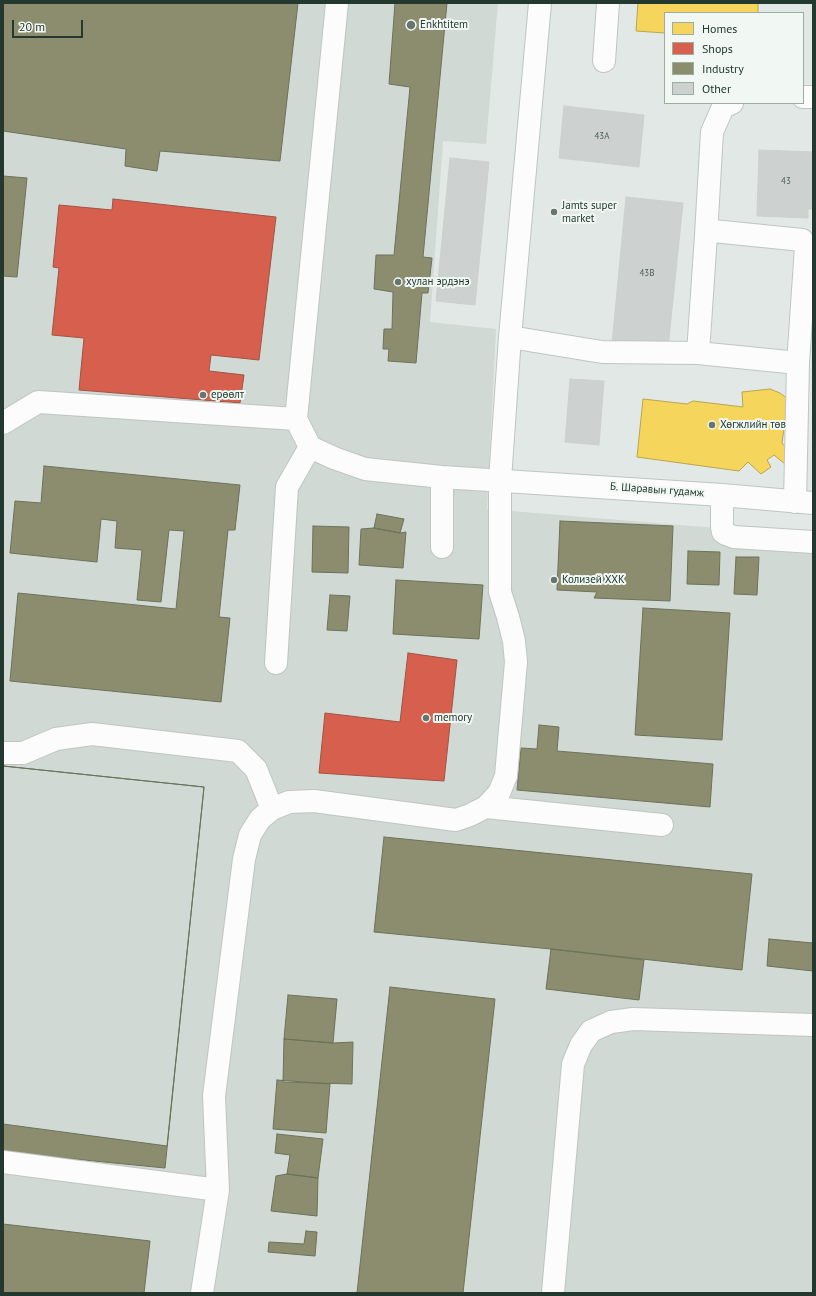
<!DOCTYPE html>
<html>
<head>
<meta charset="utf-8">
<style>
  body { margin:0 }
  #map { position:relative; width:816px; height:1296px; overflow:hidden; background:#e2e8e5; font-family:"PT Sans",sans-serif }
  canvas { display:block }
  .frame { position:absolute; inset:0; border:4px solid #233930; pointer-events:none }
  .legend { position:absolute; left:664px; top:12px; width:140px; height:92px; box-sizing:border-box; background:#f1f7f3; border:1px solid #9faba5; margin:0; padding:5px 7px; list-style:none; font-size:12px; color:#233930 }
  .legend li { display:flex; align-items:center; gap:8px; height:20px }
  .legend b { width:20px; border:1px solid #9faba5 }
  .scale { position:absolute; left:12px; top:20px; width:71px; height:18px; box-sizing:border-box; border:2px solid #233930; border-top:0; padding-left:5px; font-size:12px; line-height:14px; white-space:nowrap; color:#233930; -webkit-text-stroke:3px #f1f7f3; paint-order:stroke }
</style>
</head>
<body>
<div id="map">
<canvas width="816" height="1296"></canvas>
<div class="frame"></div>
<ul class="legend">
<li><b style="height:11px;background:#f6d55c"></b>Homes</li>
<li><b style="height:11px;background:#d6604d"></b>Shops</li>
<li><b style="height:11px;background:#8c8c6e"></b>Industry</li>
<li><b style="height:11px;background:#cdd1cf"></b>Other</li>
</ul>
<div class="scale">20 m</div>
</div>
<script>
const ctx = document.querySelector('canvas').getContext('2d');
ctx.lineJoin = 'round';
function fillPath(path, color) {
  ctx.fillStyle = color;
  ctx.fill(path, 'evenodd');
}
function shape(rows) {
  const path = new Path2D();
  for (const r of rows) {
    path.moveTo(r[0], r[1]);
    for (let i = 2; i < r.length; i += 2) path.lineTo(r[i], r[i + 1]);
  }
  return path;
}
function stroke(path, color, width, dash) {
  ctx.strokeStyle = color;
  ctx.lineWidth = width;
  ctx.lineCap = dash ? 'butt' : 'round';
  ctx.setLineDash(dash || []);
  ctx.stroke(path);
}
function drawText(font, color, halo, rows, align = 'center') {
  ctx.font = font + ' "PT Sans",sans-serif';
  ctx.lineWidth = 4;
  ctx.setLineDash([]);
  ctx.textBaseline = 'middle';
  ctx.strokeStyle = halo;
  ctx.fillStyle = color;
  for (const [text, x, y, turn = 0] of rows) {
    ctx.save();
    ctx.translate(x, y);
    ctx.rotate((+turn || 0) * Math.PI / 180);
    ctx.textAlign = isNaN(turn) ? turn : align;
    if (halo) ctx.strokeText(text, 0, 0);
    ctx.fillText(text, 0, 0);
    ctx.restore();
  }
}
fillPath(shape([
  [3,3,498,3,486,144,443,141,430,322,496,329,487,509,813,536,813,1293,3,1293]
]), '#d1d9d4');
const homes = shape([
  [638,3,758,3,758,13,665,13,665,33,636,31,638,3],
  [770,389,780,393,788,399,782,443,792,454,785,464,774,455,767,460,771,467,761,474,748,462,739,471,637,457,643,399,687,404,693,401,743,407,742,392,770,389]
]);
fillPath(homes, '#f6d55c');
stroke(homes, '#b7a64f', 1);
const shops = shape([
  [113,199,276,217,259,360,211,355,209,371,244,375,240,403,79,390,84,338,52,335,59,268,53,267,59,205,112,210,113,199],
  [408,653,457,660,444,781,319,773,325,713,400,722,408,653]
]);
fillPath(shops, '#d6604d');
stroke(shops, '#a05444', 1);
const industry = shape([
  [3,3,298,3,280,161,160,151,157,171,125,166,126,149,3,131,3,3],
  [395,3,447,3,423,257,432,258,428,293,422,293,416,363,388,361,389,349,383,349,384,329,392,329,393,292,374,289,376,255,394,255,410,87,389,84,395,3],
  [3,176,27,178,17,277,3,276,3,176],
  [44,466,240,485,235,530,228,530,219,617,230,618,221,702,10,681,18,593,176,609,184,531,169,530,161,602,137,600,142,550,115,548,117,521,101,519,97,562,10,553,15,501,41,503,44,466],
  [377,514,404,519,400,533,374,528,377,514],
  [560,521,673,526,670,601,594,598,597,592,557,590,560,521],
  [313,526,349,527,348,573,312,572,313,526],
  [374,528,400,533,406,532,403,568,359,565,361,529,374,528],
  [688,551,720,552,719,585,687,584,688,551],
  [736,557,759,557,757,595,734,594,736,557],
  [396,580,483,585,479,639,393,634,396,580],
  [330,595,350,596,347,631,327,630,330,595],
  [643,608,730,613,722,740,635,735,643,608],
  [539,725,559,727,557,751,713,764,710,807,517,790,521,748,537,749,539,725],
  [3,766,204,787,165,1168,3,1152,3,766],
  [3,766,204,787,167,1146,3,1124,3,766],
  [384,837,752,874,742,970,551,949,374,932,384,837],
  [769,939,813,943,813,971,767,966,769,939],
  [551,949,644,960,639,1000,546,989,551,949],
  [390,987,495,999,463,1293,357,1293,390,987],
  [288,995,337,999,333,1043,284,1039,288,995],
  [284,1039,333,1043,353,1042,352,1084,283,1082,284,1039],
  [277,1080,330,1084,326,1133,273,1129,277,1080],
  [277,1134,323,1139,318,1178,287,1174,290,1155,275,1153,277,1134],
  [287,1174,318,1178,317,1216,271,1211,276,1176,287,1174],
  [3,1224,150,1241,144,1293,3,1293,3,1224],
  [306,1231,317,1232,315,1256,268,1252,269,1242,304,1244,306,1231]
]);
fillPath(industry, '#8c8c6e');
stroke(industry, '#6c735b', 1);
const building = shape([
  [564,106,644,115,639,167,559,158,564,106],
  [759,150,813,152,813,209,808,209,808,218,757,216,759,150],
  [450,158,489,162,475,305,436,301,450,158],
  [626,197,683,203,668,348,612,343,626,197],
  [570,379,604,381,599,445,565,442,570,379]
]);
fillPath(building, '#cdd1cf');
stroke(building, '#cbd1ce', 1);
const minor = shape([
  [604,61,608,3],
  [803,97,813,97],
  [706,235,712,132,723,107,732,103],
  [510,337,602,352,698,353,798,363],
  [698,353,706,235,713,231,802,240,806,247,798,363,795,502],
  [296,419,337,3],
  [3,423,38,402,296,419,310,447,334,458,365,469,442,477,722,495,813,503],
  [442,477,442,547],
  [722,495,722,527,723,532,726,534,734,537,813,542],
  [276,663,287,487,310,447],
  [3,753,23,753,56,739,92,734,238,751,256,769,272,809],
  [486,807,662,825],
  [3,1162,218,1190],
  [202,1293,218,1190,214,1096,244,859,250,835,260,819,272,809,289,802,314,801,456,820,470,815,486,807,499,793,506,776,516,662,514,641,508,617,500,592,500,480,510,337,540,3],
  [553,1293,573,1064,581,1045,591,1031,611,1022,633,1019,813,1025]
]);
stroke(minor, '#bfc5c2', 24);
stroke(minor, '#fbfcfb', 22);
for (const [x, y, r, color] of [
  [411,25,5,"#66766f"],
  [554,212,4,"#66766f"],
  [398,282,4,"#66766f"],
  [203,395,4,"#66766f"],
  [712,425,4,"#66766f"],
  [554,580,4,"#66766f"],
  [426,718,4,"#66766f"]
]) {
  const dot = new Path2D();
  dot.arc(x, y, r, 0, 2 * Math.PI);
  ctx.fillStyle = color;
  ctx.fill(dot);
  stroke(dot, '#f1f7f3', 1.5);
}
drawText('9px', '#4e5f58', null, [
  ["43А",602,136],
  ["43",786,181],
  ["43В",647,273]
]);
drawText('11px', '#233930', '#f1f7f3', [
  ["Enkhtitem",420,25],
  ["Jamts super",562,206],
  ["market",562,219],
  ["хулан эрдэнэ",406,282],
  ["ерөөлт",211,395],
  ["Хөгжлийн төв",720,425],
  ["Колизей ХХК",562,580],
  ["memory",434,718]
], 'left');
drawText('11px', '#233930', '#f1f7f3', [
  ["Б. Шаравын гудамж",657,490,4]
]);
</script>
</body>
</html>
